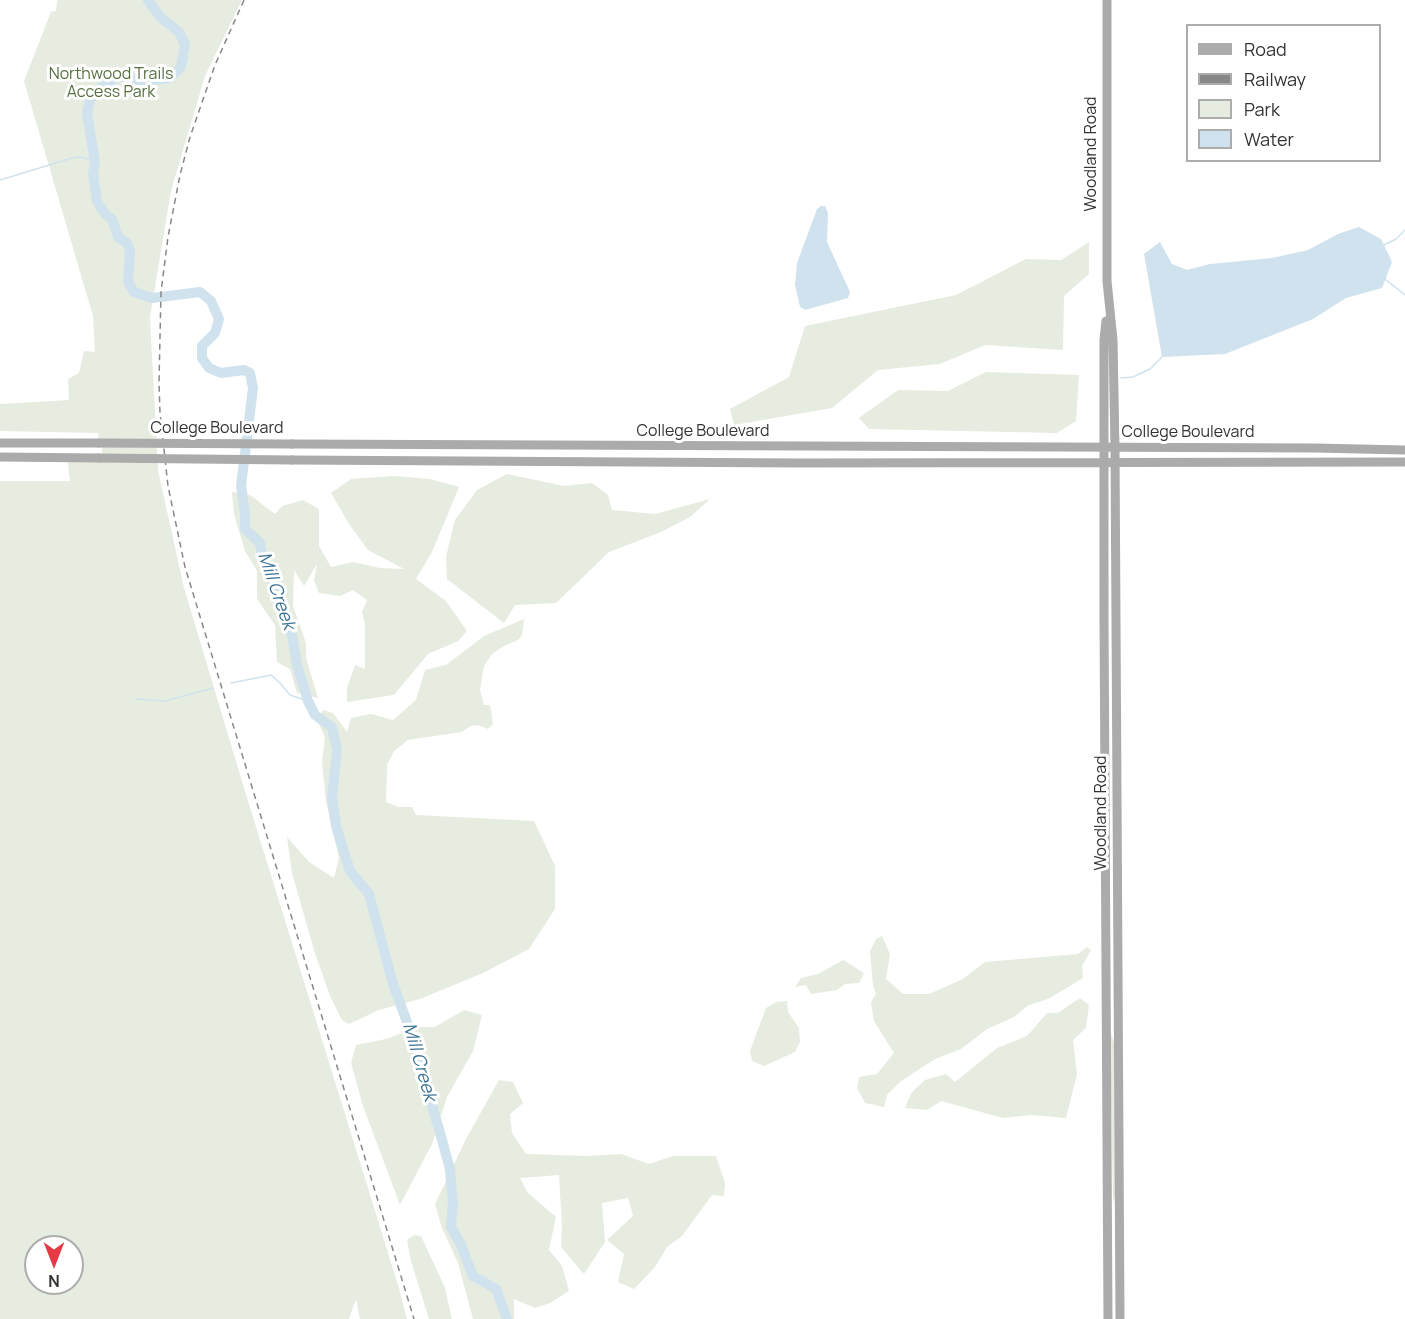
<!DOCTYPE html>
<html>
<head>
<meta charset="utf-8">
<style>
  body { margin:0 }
  #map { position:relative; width:1405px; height:1319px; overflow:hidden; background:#fff; font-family:Manrope,sans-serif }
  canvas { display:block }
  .legend { position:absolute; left:1186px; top:24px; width:195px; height:138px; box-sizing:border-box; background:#fff; border:2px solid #adadad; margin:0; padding:8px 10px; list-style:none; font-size:18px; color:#333 }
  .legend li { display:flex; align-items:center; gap:12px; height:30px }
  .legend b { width:30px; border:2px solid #adadad }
  .north { position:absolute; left:24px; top:1235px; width:60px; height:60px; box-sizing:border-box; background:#fff; border:2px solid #adadad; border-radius:50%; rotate:180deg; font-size:16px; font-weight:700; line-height:24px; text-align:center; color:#333 }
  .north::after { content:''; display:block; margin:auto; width:21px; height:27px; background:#e63946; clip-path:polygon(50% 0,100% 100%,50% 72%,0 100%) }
</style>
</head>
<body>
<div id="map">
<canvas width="1405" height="1319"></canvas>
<ul class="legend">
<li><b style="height:8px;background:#ababab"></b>Road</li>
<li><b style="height:8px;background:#888"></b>Railway</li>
<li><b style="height:16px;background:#e6ecdf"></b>Park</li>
<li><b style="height:16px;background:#cfe2ee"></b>Water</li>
</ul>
<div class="north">N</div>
</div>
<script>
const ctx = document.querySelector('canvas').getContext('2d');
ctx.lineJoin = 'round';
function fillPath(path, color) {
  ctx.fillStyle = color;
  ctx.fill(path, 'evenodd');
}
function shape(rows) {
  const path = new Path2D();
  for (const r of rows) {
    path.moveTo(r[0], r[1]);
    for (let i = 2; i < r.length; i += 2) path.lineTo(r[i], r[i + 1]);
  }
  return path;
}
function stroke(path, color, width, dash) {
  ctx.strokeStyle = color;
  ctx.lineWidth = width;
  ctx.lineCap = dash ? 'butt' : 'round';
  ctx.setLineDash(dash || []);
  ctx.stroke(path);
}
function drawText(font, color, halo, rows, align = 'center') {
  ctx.font = font + ' Manrope,sans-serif';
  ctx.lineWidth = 6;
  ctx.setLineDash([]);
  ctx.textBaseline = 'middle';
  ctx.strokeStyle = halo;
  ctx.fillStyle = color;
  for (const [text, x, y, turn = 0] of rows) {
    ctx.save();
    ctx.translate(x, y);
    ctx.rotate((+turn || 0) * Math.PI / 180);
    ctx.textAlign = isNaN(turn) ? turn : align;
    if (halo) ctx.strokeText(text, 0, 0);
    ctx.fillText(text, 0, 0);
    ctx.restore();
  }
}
fillPath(shape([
  [57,0,242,0,205,76,171,191,150,317,158,470,184,588,244,788,398,1285,407,1319,360,1319,356,1299,349,1319,0,1319,0,481,70,481,67,457,102,458,102,443,99,439,98,433,0,431,0,404,69,400,68,379,79,373,84,351,95,352,93,316,24,81,51,12,56,11],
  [36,1247,72,1247,72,1283,36,1283],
  [1089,242,1089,274,1064,296,1063,350,985,345,940,364,878,370,832,408,734,425,730,409,789,377,805,326,956,295,1026,259,1061,260],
  [986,372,1079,375,1076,421,1057,433,869,429,859,418,898,390,948,391],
  [507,474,564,486,592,483,608,495,612,510,655,514,710,499,690,517,661,532,609,552,556,603,515,605,504,623,447,579,446,557,455,520,477,490],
  [394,476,430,479,459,487,432,552,416,579,446,601,467,631,458,641,428,654,394,695,347,702,347,688,355,665,365,669,365,624,362,612,367,600,353,590,340,596,319,593,314,580,317,564,304,586,294,570,293,606,306,643,306,658,318,698,297,693,290,669,277,662,275,625,257,599,257,571,245,551,234,514,232,492,250,495,275,514,282,506,303,500,319,509,319,546,331,567,353,562,380,568,404,569,368,550,349,524,331,493,351,479],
  [524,619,522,635,518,640,504,646,492,654,484,666,480,690,484,705,490,705,493,724,488,729,478,725,471,726,461,732,408,740,394,751,387,765,386,802,398,807,412,807,416,815,534,821,555,866,555,909,529,949,483,973,420,999,379,1010,349,1024,342,1020,330,996,314,950,292,873,287,837,309,862,334,878,339,858,326,802,322,762,325,737,318,722,323,710,333,713,347,732,351,718,371,714,393,720,416,700,425,670,446,665,484,636],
  [882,936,890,954,886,979,903,994,929,994,963,979,985,962,1078,954,1087,947,1091,950,1082,966,1083,978,1050,998,1027,1006,1014,1017,987,1029,961,1049,935,1059,901,1081,887,1095,884,1107,865,1103,857,1088,859,1077,877,1074,894,1053,874,1021,871,1002,876,994,873,986,870,951,876,939],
  [843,960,864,973,859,983,845,984,837,990,811,994,806,985,795,987,801,978,818,974],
  [1080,998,1089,1005,1086,1028,1073,1040,1077,1074,1066,1118,1031,1115,1003,1118,941,1101,927,1110,905,1108,912,1092,925,1080,946,1074,955,1082,997,1048,1027,1036,1047,1013,1058,1013],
  [787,1001,788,1012,799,1028,800,1042,795,1052,764,1066,752,1061,750,1051,766,1008,776,1002],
  [464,1010,482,1015,473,1051,447,1097,432,1144,400,1205,363,1106,351,1063,356,1045,386,1039,418,1027,435,1027],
  [1110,1031,1115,1046,1115,1197,1113,1202],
  [499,1080,513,1082,523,1103,510,1114,512,1133,526,1154,586,1156,621,1154,649,1164,673,1156,716,1156,725,1183,724,1196,712,1195,682,1236,667,1247,655,1267,634,1289,618,1282,624,1254,607,1240,633,1216,628,1198,602,1203,605,1242,584,1274,561,1247,562,1226,559,1175,520,1178,528,1193,556,1217,549,1250,562,1266,569,1291,550,1303,535,1308,514,1299,514,1319,473,1319,458,1263,442,1228,435,1204,466,1139],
  [414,1235,421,1236,445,1288,452,1319,429,1319,411,1261,407,1240]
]), '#e6ecdf');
fillPath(shape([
  [821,206,825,206,828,213,827,242,850,292,848,298,805,310,800,307,795,285,797,263,817,209],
  [1359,227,1381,239,1392,262,1382,288,1346,298,1313,319,1225,354,1162,357,1144,254,1160,242,1172,264,1187,270,1210,264,1272,258,1308,250,1338,234]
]), '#cfe2ee');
stroke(shape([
  [0,180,72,158,82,157,95,162],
  [1384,245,1396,239,1405,230],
  [1385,279,1405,295],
  [1121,378,1133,377,1150,369,1162,357],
  [231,683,271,675,279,682,290,695,308,701],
  [136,699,165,701,213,688]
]), '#cfe2ee', 1.5);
stroke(shape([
  [148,0,160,17,179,32,185,44,181,67,170,78,144,81,120,76,104,84,90,99,87,114,95,162,93,174,97,201,105,214,112,219,118,237,127,243,130,251,128,282,134,292,152,298,200,292,211,301,219,319,215,333,202,346,202,358,209,368,221,373,244,370,250,373,253,388,241,486,245,512,245,529,260,543,264,566,273,584,276,598,292,635,297,665,308,701,315,715,332,727,337,750,332,797,336,826,350,871,369,894,393,984,411,1033,440,1133,450,1169,453,1204,451,1227,461,1245,473,1276,496,1289,507,1319]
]), '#cfe2ee', 10);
stroke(shape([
  [1107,0,1107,281,1113,340,1115,448,1120,1319],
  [1106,321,1104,340,1104,617,1108,1319],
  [0,443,99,443],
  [292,444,1315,448,1405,450],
  [0,457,99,458],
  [292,460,801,463,1405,462]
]), '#ababab', 9);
stroke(shape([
  [244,0,215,65,190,137,180,175,168,237,161,292,159,382,160,413,168,486,185,567,414,1319]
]), '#888', 1.5, [6, 4.5]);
stroke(shape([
  [99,443,292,444],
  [99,458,292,460]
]), '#ababab', 9);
drawText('16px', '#56703f', '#fff', [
  ["Northwood Trails",111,75],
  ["Access Park",111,93]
]);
drawText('16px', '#333', '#fff', [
  ["Woodland Road",1092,154,-90],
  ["College Boulevard",217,429],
  ["College Boulevard",703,432],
  ["College Boulevard",1188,433],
  ["Woodland Road",1102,813,-90]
]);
drawText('italic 18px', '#3f7597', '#fff', [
  ["Mill Creek",276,591,71],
  ["Mill Creek",419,1062,74]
]);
</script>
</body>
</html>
